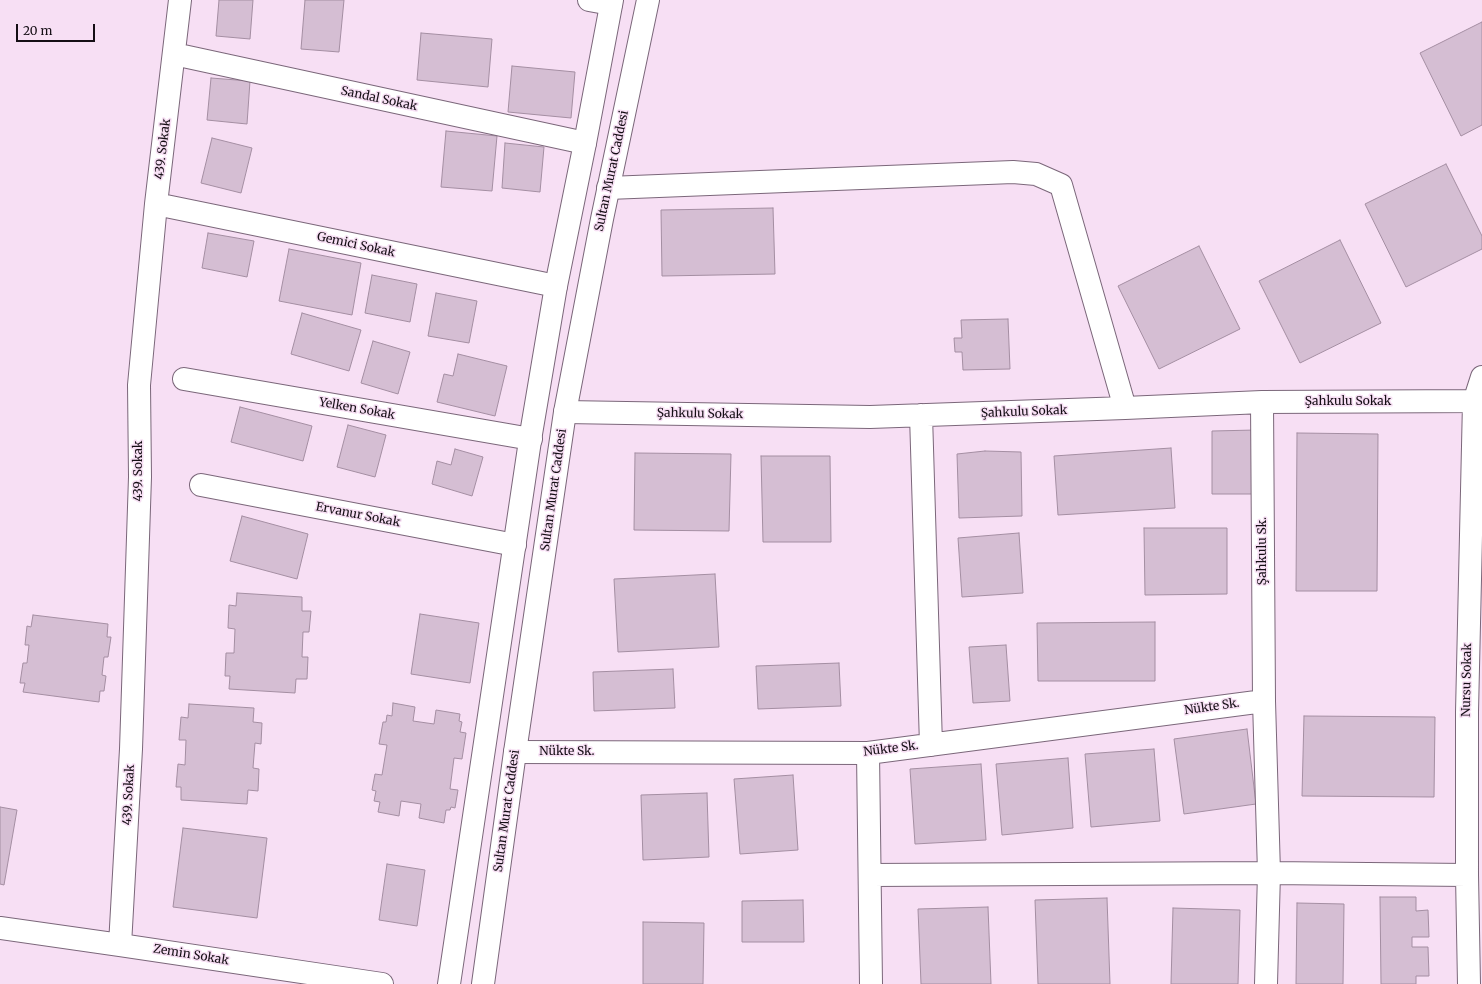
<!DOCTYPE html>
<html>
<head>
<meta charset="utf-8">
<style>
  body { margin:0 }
  #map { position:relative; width:1482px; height:984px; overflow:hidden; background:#f7dff4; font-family:Merriweather,serif }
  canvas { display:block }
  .scale { position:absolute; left:16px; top:24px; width:79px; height:18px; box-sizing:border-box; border:2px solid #150e15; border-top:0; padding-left:5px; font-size:12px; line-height:14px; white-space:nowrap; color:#150e15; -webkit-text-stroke:3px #f7dff4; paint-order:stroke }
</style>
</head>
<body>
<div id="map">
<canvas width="1482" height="984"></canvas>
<div class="scale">20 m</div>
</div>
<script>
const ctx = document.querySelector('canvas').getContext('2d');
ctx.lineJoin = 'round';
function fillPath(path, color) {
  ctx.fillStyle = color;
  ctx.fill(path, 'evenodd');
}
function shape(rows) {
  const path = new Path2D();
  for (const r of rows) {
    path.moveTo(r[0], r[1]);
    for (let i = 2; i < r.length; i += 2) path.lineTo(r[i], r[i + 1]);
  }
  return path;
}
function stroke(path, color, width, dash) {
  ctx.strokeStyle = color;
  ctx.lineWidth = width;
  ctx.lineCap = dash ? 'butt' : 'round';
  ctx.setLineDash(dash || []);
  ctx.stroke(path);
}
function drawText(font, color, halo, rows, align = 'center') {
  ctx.font = font + ' Merriweather,serif';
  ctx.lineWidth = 3;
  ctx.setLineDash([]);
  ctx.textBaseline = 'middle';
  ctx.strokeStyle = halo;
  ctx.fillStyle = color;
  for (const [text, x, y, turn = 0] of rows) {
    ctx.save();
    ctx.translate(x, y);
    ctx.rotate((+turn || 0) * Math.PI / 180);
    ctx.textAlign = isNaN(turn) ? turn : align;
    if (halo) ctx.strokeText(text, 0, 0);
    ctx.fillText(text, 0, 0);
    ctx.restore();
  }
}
const building = shape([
  [219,0,253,0,250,39,216,36,219,0],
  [305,0,344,0,339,52,301,49,305,0],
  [1482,22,1482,125,1461,136,1420,53,1482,22],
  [421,33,492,39,488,87,417,80,421,33],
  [512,66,575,72,571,118,508,112,512,66],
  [211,78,250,81,247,124,207,120,211,78],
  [446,131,497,136,492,191,441,187,446,131],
  [212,138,252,148,241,193,201,183,212,138],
  [505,143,544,147,540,192,502,188,505,143],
  [1446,164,1482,236,1482,249,1406,287,1365,204,1446,164],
  [773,208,775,274,662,276,661,210,773,208],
  [208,233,254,241,247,277,202,268,208,233],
  [1340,240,1381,323,1300,363,1259,281,1340,240],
  [1199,246,1240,329,1159,369,1118,286,1199,246],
  [289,249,361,263,352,315,279,301,289,249],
  [372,275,417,284,410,322,365,313,372,275],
  [436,293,477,301,469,343,428,336,436,293],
  [302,313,361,330,349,371,291,354,302,313],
  [1008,319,1010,369,963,370,962,352,955,352,954,338,962,338,961,320,1008,319],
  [373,341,410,352,398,394,361,383,373,341],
  [458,354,507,366,495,416,437,402,444,374,453,376,458,354],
  [240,407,312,426,303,461,231,442,240,407],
  [348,425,386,435,375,477,337,467,348,425],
  [1256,430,1256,494,1212,494,1212,431,1256,430],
  [1297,433,1378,434,1377,591,1296,591,1297,433],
  [1171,448,1175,508,1058,515,1054,456,1171,448],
  [455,449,483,457,472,496,432,484,437,461,451,465,455,449],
  [985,451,1021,452,1022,516,959,518,957,454,985,451],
  [635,453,731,454,729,531,634,530,635,453],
  [761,456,830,456,831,542,763,542,761,456],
  [242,516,308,534,297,579,230,561,242,516],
  [1144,528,1227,528,1227,594,1145,595,1144,528],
  [1019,533,1023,593,962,597,958,538,1019,533],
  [715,574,719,647,618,652,614,579,715,574],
  [237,593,302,597,302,611,311,611,309,632,303,632,302,657,308,657,307,679,296,679,295,693,229,689,230,676,225,676,226,653,234,653,235,629,228,628,229,605,236,606,237,593],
  [420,614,479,623,470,683,411,674,420,614],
  [33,615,108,624,107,637,111,637,108,657,104,657,102,675,106,676,104,691,100,691,99,702,23,692,25,683,20,683,23,663,27,663,29,645,25,645,27,626,31,627,33,615],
  [1155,622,1155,681,1038,681,1037,623,1155,622],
  [1006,645,1010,701,973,703,969,647,1006,645],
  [839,663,841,706,758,709,756,666,839,663],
  [673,669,675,708,594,711,593,672,673,669],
  [393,703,415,707,413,721,434,724,436,710,460,714,459,721,462,722,460,732,466,733,462,759,454,758,450,789,458,790,455,808,451,807,450,810,446,810,444,823,419,818,421,804,401,801,399,816,378,812,380,802,374,801,376,791,372,790,375,774,382,775,387,745,379,744,383,722,386,722,387,715,392,716,393,703],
  [189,704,254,708,253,722,262,723,261,744,255,743,253,768,259,769,258,791,248,790,247,804,181,800,181,787,176,787,178,764,185,765,186,740,179,740,181,717,188,718,189,704],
  [1304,716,1435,717,1434,797,1302,796,1304,716],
  [1247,729,1256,804,1184,814,1174,739,1247,729],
  [1154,749,1160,821,1091,827,1085,754,1154,749],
  [1068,758,1073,828,1002,835,996,764,1068,758],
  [981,764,986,840,915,844,910,769,981,764],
  [793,775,798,850,740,854,734,779,793,775],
  [707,793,709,857,643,860,641,795,707,793],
  [0,807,17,810,4,885,0,884,0,807],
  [183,828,267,838,257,918,173,907,183,828],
  [387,864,425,870,417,926,379,920,387,864],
  [1380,897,1416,897,1416,911,1428,910,1429,937,1412,937,1412,947,1428,947,1429,976,1416,976,1416,984,1381,984,1380,897],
  [1107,898,1110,984,1038,984,1035,900,1107,898],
  [803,900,804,942,742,942,742,901,803,900],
  [1297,903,1344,904,1343,984,1296,984,1297,903],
  [988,907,991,984,921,984,918,909,988,907],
  [1173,908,1240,910,1238,984,1171,984,1173,908],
  [643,922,704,923,703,984,643,984,643,922]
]);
fillPath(building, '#d5bed3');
stroke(building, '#a48ea2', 1);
const street = shape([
  [174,54,585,143],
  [608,188,1013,172,1036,174,1061,185,1125,408],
  [156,204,556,286],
  [184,379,531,439],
  [1262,402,1264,701,1269,873,1266,984],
  [565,412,870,417,1125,408,1262,402,1482,401],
  [921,415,931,745],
  [201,485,515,545],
  [515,752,868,753,1264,701],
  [868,753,871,984],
  [870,875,1269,873,1467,875],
  [0,928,120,945,382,984],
  [120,945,131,749,140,477,139,385,156,204,180,0],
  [1469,984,1467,875,1467,712,1474,402,1482,377]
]);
const secondary = shape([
  [589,0,611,4]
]);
const primary = shape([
  [449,984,531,434,556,286,585,143,612,0],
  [483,984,515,752,565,412,602,219,648,0]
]);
stroke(street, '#7b677a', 24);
stroke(secondary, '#7b677a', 24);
stroke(primary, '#7b677a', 24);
stroke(street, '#fff', 22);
stroke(secondary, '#fff', 22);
stroke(primary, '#fff', 22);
drawText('12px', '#150e15', '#f7dff4', [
  ["Sandal Sokak",379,99,12],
  ["439. Sokak",163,149,-83],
  ["Sultan Murat Caddesi",612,171,-78],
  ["Gemici Sokak",356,245,12],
  ["Şahkulu Sokak",1348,402],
  ["Yelken Sokak",357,409,10],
  ["Şahkulu Sokak",1024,412,-2],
  ["Şahkulu Sokak",700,414,1],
  ["439. Sokak",139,471,-90],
  ["Sultan Murat Caddesi",554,490,-82],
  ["Ervanur Sokak",358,515,11],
  ["Şahkulu Sk.",1263,551,-90],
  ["Nursu Sokak",1467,680,-89],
  ["Nükte Sk.",1212,707,-8],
  ["Nükte Sk.",891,749,-7],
  ["Nükte Sk.",567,752],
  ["439. Sokak",129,795,-87],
  ["Sultan Murat Caddesi",507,811,-82],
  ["Zemin Sokak",191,955,9]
]);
</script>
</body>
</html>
